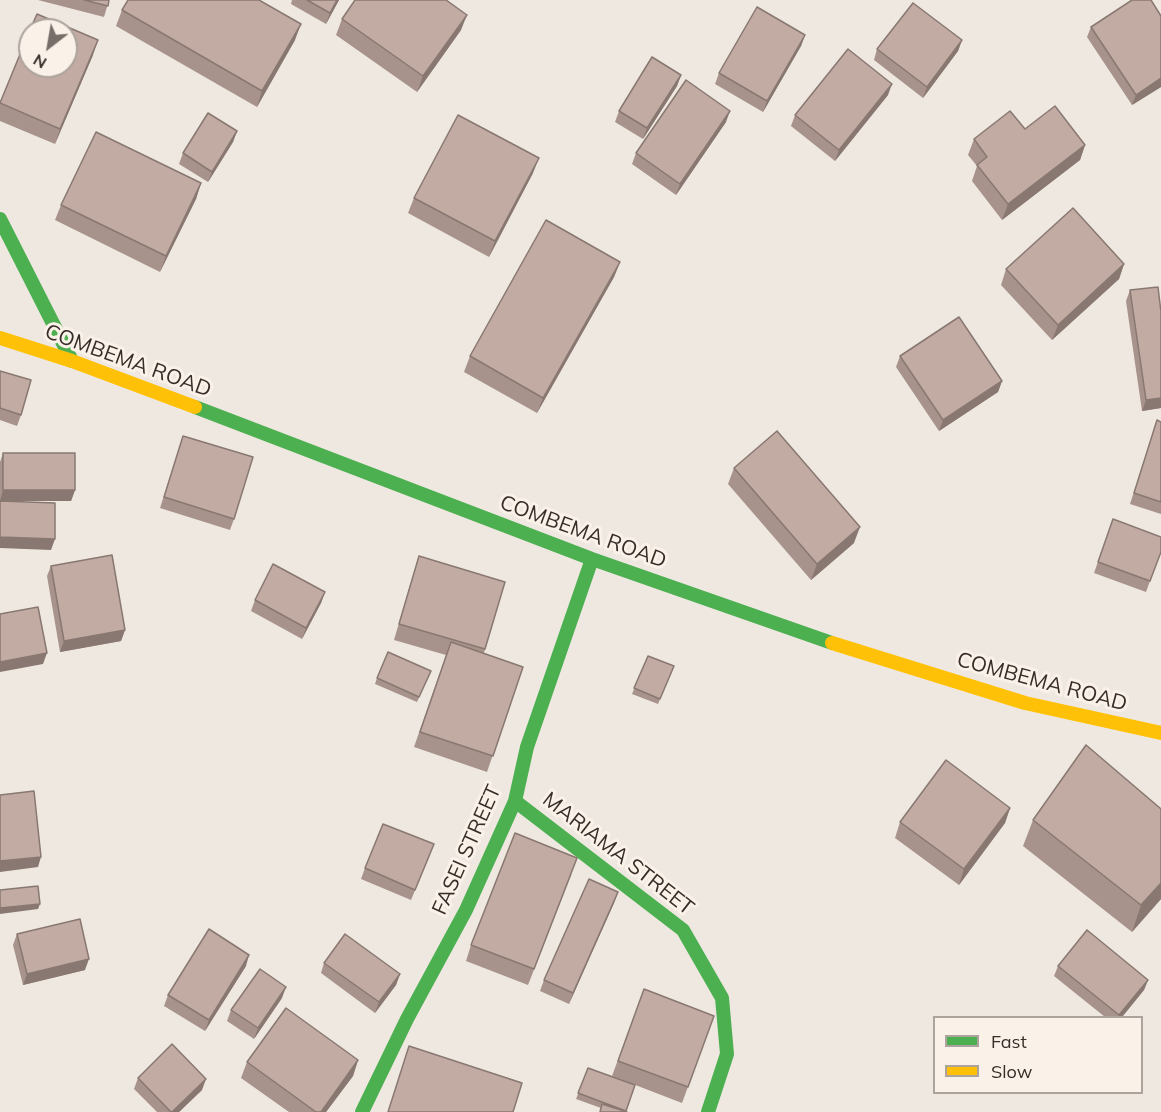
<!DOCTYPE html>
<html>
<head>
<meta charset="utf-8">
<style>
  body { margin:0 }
  #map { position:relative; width:1161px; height:1112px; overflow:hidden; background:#eee8e1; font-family:Mulish,sans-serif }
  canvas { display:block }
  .legend { position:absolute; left:933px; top:1016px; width:210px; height:78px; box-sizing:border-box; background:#faf2e9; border:2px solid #aca39c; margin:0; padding:8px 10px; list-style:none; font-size:18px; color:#382d28 }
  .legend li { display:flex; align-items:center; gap:12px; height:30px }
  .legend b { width:30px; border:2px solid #aca39c }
  .north { position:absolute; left:18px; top:18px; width:60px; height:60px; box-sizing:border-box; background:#faf2e9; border:2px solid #aca39c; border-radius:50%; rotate:211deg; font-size:16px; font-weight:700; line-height:24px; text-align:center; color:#382d28 }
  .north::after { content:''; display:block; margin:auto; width:21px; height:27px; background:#786e69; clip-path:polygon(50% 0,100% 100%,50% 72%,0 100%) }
</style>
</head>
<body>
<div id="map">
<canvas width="1161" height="1112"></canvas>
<ul class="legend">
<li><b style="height:8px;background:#4caf50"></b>Fast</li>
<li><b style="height:8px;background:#ffc107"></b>Slow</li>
</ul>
<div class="north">N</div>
</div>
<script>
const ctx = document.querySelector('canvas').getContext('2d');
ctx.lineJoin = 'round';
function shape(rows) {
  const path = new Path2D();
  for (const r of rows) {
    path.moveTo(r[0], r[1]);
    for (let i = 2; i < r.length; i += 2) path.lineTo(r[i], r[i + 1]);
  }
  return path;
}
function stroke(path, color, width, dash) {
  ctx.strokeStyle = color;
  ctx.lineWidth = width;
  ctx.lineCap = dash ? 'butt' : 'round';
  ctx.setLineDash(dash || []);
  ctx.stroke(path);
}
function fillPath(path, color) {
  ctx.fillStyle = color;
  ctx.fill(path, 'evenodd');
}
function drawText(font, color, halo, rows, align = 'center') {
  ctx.font = font + ' Mulish,sans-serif';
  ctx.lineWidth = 6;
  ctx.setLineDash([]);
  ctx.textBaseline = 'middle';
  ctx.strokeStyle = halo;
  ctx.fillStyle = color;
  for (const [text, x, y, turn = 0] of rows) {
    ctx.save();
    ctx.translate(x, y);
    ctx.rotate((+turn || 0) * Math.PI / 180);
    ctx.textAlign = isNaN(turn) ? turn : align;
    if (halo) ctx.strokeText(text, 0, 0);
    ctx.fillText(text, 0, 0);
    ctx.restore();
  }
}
stroke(shape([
  [0,219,72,361],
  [195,407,592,559,832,643],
  [515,801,683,930,722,998,727,1054,708,1112],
  [362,1112,407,1019,466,910,515,801,527,747,592,559]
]), '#4caf50', 14);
stroke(shape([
  [0,338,72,361,195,407],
  [832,643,1025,703,1161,733]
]), '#ffc107', 14);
fillPath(shape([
  [38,0,109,0,104,17],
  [292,0,339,0,326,24,291,4],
  [122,10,295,40,257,107,116,26],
  [342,19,461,30,417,92,336,35],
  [1091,27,1161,87,1132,105,1087,37],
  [805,35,801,46,763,112,715,84,719,73],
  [962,40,958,51,923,98,874,60,877,49],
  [93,55,55,144,0,121,0,101],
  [681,75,677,86,643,139,615,122,619,111],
  [888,95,835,161,791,126,795,115],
  [726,122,676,195,632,164,636,153],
  [1025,129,1085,145,1080,160,1002,220,972,181,977,166,968,155,974,139],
  [237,131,233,142,208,182,179,164,183,153],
  [533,173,489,257,408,213,414,198],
  [201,183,196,199,160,272,55,220,61,205],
  [620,262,614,277,537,413,464,372,470,356],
  [1124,264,1119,279,1052,340,1001,285,1006,269],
  [1130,290,1161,408,1142,411,1126,301],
  [900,356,1002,381,998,392,939,431,896,367],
  [0,371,21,415,17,426,0,420],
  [1157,420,1161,422,1161,514,1130,504],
  [183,436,234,519,230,530,160,508],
  [3,453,75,490,71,501,0,501,0,462],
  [734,468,854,543,811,580,728,484],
  [1113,519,1150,581,1146,592,1094,573],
  [419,556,505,582,484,653,523,667,487,772,414,747,446,655,394,640,414,572],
  [51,566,125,630,121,641,60,652,47,576],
  [325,592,321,603,302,639,251,611,255,600],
  [648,656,674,666,658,704,632,694],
  [431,671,417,702,375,684,377,678],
  [1010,808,1005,823,959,885,895,838,900,822],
  [1033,820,1161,899,1132,932,1023,846],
  [430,855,411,900,361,879,365,868],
  [572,873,528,985,466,961,471,945],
  [618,892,614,903,569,1004,540,991,544,980],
  [17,934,85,970,23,985,13,945],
  [324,963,400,974,396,985,375,1013,321,973],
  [246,966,205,1031,164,1006,168,995],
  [1058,966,1148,980,1144,990,1122,1017,1105,1017,1054,976],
  [644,989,714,1016,682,1103,612,1076],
  [282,998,254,1039,227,1021,231,1010],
  [358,1060,353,1076,326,1112,289,1112,241,1078,247,1062],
  [588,1068,635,1085,626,1112,601,1108,576,1099],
  [138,1078,202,1090,179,1112,157,1112,134,1089]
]), '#a7938b');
fillPath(shape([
  [337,0,339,0,326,24,330,13],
  [467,15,461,30,417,92,423,76],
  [301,24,295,40,257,107,262,91],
  [805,35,801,46,763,112,767,101],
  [98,40,93,55,55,144,60,129],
  [962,40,958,51,923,98,927,87],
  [681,75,677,86,643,139,647,128],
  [1161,78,1161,87,1132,105,1136,95],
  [892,84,888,95,835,161,839,150],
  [730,111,726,122,676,195,680,184],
  [237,131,233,142,208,182,212,172],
  [1085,145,1080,160,1002,220,1008,204],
  [539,158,533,173,489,257,495,241],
  [201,183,196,199,160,272,166,256],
  [620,262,614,277,537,413,543,398],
  [1124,264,1119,279,1052,340,1058,325],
  [1002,381,998,392,939,431,943,420],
  [1161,398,1161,408,1142,411,1146,400],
  [3,490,75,490,71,501,0,501],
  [860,527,854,543,811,580,817,564],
  [0,537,55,539,51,550,0,548],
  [325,592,321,603,302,639,306,628],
  [125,630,121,641,60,652,64,641],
  [47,653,43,664,0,672,0,662],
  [1010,808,1005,823,959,885,964,869],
  [41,857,38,867,0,872,0,861],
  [1161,883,1161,899,1132,932,1141,905],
  [618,892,614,903,569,1004,573,993],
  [40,904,38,909,0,914,0,908],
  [249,955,246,966,205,1031,209,1020],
  [89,959,85,970,23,985,27,974],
  [400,974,396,985,375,1013,379,1002],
  [1148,980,1144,990,1122,1017,1118,1017,1119,1015],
  [286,987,282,998,254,1039,258,1028],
  [358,1060,353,1076,326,1112,321,1112],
  [206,1079,202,1090,179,1112,172,1112]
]), '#887871');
const building = shape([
  [84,0,109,0,108,6,84,0],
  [128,0,259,0,301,24,262,91,122,10,128,0],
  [307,0,337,0,330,13,307,0],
  [355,0,446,0,467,15,423,76,342,19,355,0],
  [1132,0,1151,0,1161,16,1161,78,1136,95,1091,27,1132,0],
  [913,3,962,40,927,87,877,49,913,3],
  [757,7,805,35,767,101,719,73,757,7],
  [37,14,98,40,60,129,0,103,30,30,30,66,66,66,66,30,30,30,37,14],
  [848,49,892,84,839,150,795,115,848,49],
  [652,57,681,75,647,128,619,111,652,57],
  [686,80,730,111,680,184,636,153,686,80],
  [1055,106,1085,145,1008,204,977,165,987,157,974,139,1010,111,1025,129,1055,106],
  [208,113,237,131,212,172,183,153,208,113],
  [458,115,539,158,495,241,414,198,458,115],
  [96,132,201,183,166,256,61,205,96,132],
  [1073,208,1124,264,1058,325,1006,269,1073,208],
  [546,220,620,262,543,398,470,356,546,220],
  [1158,287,1161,312,1161,398,1146,400,1130,290,1158,287],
  [959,317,1002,381,943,420,900,356,959,317],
  [0,371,31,380,21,415,0,408,0,371],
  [1157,420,1161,422,1161,502,1134,493,1157,420],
  [777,431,860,527,817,564,734,468,777,431],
  [183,436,253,457,234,519,164,497,183,436],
  [3,453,75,453,75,490,3,490,3,453],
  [0,501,55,503,55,539,0,537,0,501],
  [1113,519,1161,537,1161,552,1150,581,1098,562,1113,519],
  [112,555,125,630,64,641,51,566,112,555],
  [419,556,505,582,485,649,399,624,419,556],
  [273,564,325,592,306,628,255,600,273,564],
  [38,607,47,653,0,662,0,614,38,607],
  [451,642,523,667,493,756,420,732,451,642],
  [388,652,431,671,419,697,377,678,388,652],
  [648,656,674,666,660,699,634,688,648,656],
  [1086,745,1161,809,1161,883,1141,905,1033,820,1086,745],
  [946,760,1010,808,964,869,900,822,946,760],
  [34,791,41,857,0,861,0,795,34,791],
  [383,824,434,844,415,890,365,868,383,824],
  [515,833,577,858,534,969,471,945,515,833],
  [589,879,618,892,573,993,544,980,589,879],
  [38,886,40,904,0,908,0,890,38,886],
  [80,919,89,959,27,974,17,934,80,919],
  [209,929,249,955,209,1020,168,995,209,929],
  [1087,930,1148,980,1119,1015,1058,966,1087,930],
  [345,934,400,974,379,1002,324,963,345,934],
  [260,969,286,987,258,1028,231,1010,260,969],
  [644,989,714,1016,688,1087,618,1061,644,989],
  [286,1008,358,1060,321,1112,316,1112,247,1062,286,1008],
  [172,1044,206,1079,172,1112,171,1112,138,1078,172,1044],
  [409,1046,522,1083,513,1112,388,1112,409,1046],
  [588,1068,635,1085,626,1111,578,1093,588,1068],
  [602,1104,627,1112,600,1112,602,1104]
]);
fillPath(building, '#c2aba2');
stroke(building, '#887871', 1.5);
drawText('21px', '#382d28', '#faf2e9', [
  ["COMBEMA ROAD",128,361,20],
  ["COMBEMA ROAD",583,532,20],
  ["COMBEMA ROAD",1042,682,15],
  ["FASEI STREET",467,850,-66],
  ["MARIAMA STREET",618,854,38]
]);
</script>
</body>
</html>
